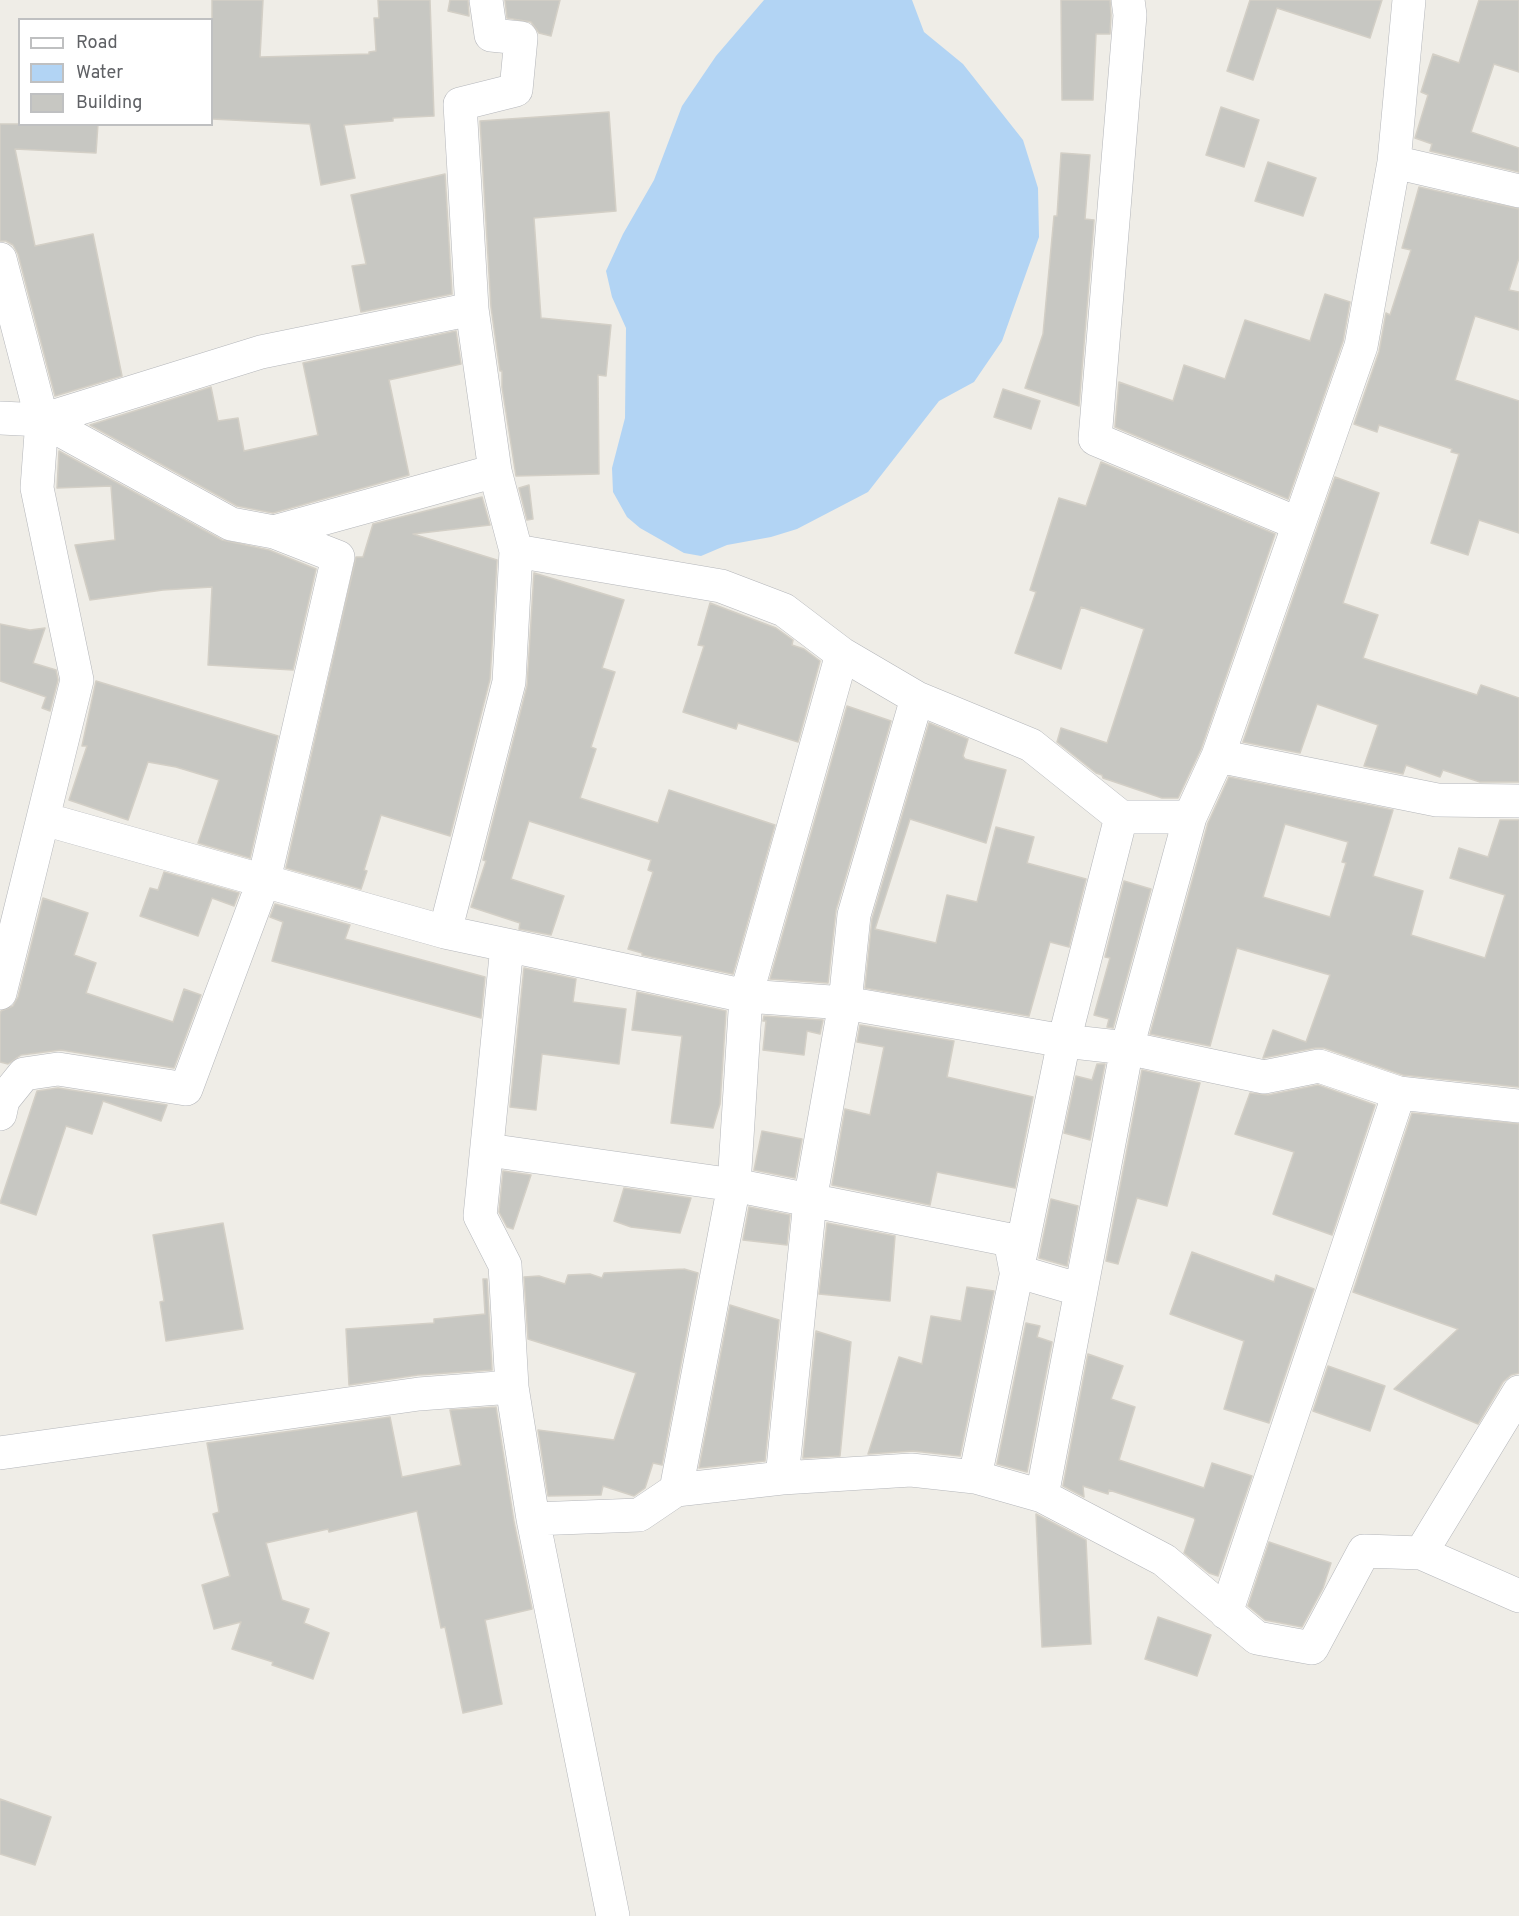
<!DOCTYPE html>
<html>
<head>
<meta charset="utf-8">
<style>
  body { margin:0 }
  #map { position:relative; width:1519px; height:1916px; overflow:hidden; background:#efede7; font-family:Overpass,sans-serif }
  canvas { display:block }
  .legend { position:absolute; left:18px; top:18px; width:195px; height:108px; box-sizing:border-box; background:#fff; border:2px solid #bfc0c1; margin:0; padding:8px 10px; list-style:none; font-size:18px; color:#5f6165 }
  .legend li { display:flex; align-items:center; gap:12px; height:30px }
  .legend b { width:30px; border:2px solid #bfc0c1 }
</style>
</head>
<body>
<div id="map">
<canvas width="1519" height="1916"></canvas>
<ul class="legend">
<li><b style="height:8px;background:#fff"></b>Road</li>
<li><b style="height:16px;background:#b2d4f4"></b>Water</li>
<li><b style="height:16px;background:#c7c7c2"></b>Building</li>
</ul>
</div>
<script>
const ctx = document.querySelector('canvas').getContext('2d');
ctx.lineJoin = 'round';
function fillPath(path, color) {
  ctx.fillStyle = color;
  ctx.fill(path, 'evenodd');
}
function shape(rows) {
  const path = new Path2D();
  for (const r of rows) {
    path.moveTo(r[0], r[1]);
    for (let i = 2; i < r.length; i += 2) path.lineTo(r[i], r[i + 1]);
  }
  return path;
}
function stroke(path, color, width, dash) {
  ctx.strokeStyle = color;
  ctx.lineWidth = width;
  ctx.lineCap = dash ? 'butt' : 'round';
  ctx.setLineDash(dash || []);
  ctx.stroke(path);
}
fillPath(shape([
  [764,0,912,0,924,32,963,64,1023,140,1038,188,1039,237,1002,341,974,382,939,401,868,492,797,529,771,537,727,545,701,556,684,553,640,528,627,517,613,492,612,468,625,418,626,328,612,297,606,271,623,234,654,180,682,106,716,56]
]), '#b2d4f4');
const building = shape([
  [212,0,263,0,260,57,369,54,369,52,376,51,374,18,379,18,378,0,430,0,434,116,393,118,393,121,344,125,355,178,321,185,310,124,212,119,212,0],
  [450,0,468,0,469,16,448,11,450,0],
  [505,0,560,0,551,36,539,33,531,22,507,18,505,0],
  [1061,0,1110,0,1111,15,1110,34,1096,34,1093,100,1062,100,1061,0],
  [1250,0,1382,0,1370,38,1277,8,1253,80,1227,71,1250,0],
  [1479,0,1519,0,1519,72,1494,64,1471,132,1519,148,1519,172,1430,151,1432,144,1415,138,1428,95,1421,92,1433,54,1459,63,1479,0],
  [1221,107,1259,120,1244,167,1206,155,1221,107],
  [609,112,616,211,534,218,541,318,611,325,606,376,598,375,599,474,516,476,502,387,502,371,500,371,491,307,480,121,609,112],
  [0,124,98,124,96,153,15,149,35,246,93,234,122,376,55,396,18,254,13,245,6,241,0,241,0,124],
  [1061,153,1090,155,1085,219,1094,220,1079,406,1025,388,1043,334,1054,216,1057,216,1061,153],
  [1268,162,1316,178,1303,216,1255,201,1268,162],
  [445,174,452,294,361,312,352,266,366,264,351,195,445,174],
  [1419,187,1519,209,1519,258,1509,290,1519,292,1519,330,1475,316,1455,380,1519,401,1519,533,1479,520,1468,555,1431,543,1459,454,1451,452,1452,449,1379,425,1377,432,1354,424,1379,352,1386,313,1390,315,1411,250,1402,248,1419,187],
  [1325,294,1350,302,1343,341,1288,499,1115,427,1119,382,1173,401,1184,365,1225,379,1245,320,1310,341,1325,294],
  [456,331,461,364,389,380,409,475,273,513,237,506,90,425,211,387,218,421,238,418,244,451,318,435,303,363,456,331],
  [1003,389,1040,401,1031,429,994,417,1003,389],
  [59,451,222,540,269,550,316,569,293,670,208,665,212,587,163,590,90,600,75,545,115,540,111,486,57,488,59,451],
  [1101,462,1275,534,1201,749,1178,798,1162,798,1103,778,1102,775,1096,773,1057,742,1061,728,1107,743,1144,629,1081,607,1061,669,1015,653,1036,592,1030,590,1059,498,1086,506,1101,462],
  [1335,477,1379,493,1343,603,1378,615,1363,658,1477,695,1481,685,1519,698,1519,782,1480,782,1443,770,1440,777,1406,765,1403,774,1364,766,1378,725,1317,704,1300,753,1243,742,1335,477],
  [529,485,533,519,527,520,519,488,529,485],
  [482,497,490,525,413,534,497,560,490,679,450,836,381,815,364,870,367,871,361,889,286,868,356,557,363,557,373,524,482,497],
  [534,573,624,600,602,668,615,672,591,747,596,749,580,798,658,823,669,790,775,825,733,974,642,955,642,953,628,949,653,872,648,870,651,860,529,821,511,879,564,896,551,935,519,929,520,923,471,907,486,861,483,860,527,686,534,573],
  [710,603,776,628,793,640,792,645,804,649,820,661,798,742,738,723,736,729,683,712,704,646,698,645,710,603],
  [0,624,30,630,45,628,33,663,56,670,58,680,50,711,42,708,46,697,0,681,0,624],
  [96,681,278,736,250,858,198,843,219,780,176,767,148,762,128,820,69,800,87,746,82,746,96,681],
  [847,706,891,721,836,910,828,983,770,979,847,706],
  [929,723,968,739,963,756,965,759,1006,770,986,843,910,819,875,929,936,943,947,895,977,902,996,827,1034,837,1027,863,1086,879,1069,947,1050,942,1029,1016,865,988,872,919,929,723],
  [1229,777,1393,810,1373,876,1423,891,1411,935,1485,958,1505,895,1450,878,1459,848,1488,857,1500,820,1519,820,1519,1087,1403,1075,1324,1048,1315,1048,1263,1058,1273,1030,1306,1042,1330,975,1237,948,1210,1046,1150,1034,1208,823,1229,777],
  [1285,824,1348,842,1342,862,1346,863,1330,917,1263,897,1285,824],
  [164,872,239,893,234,906,212,898,198,936,140,916,150,888,158,890,164,872],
  [1124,881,1151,889,1113,1028,1107,1027,1109,1019,1094,1015,1110,958,1105,957,1124,881],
  [43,898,88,913,74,955,96,963,86,993,173,1022,184,989,201,995,174,1068,61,1050,21,1055,8,1064,0,1062,0,1015,1,1011,13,1006,18,997,43,898],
  [275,904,350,925,345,939,485,977,481,1018,272,961,283,922,270,917,275,904],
  [524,968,576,979,573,1002,626,1009,619,1064,542,1054,536,1110,510,1107,524,968],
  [637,992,726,1011,720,1104,713,1128,671,1123,682,1036,632,1030,637,992],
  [764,1016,823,1020,820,1034,807,1031,804,1055,763,1050,766,1021,763,1021,764,1016],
  [860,1025,954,1041,947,1077,1033,1097,1015,1188,937,1172,930,1205,832,1185,845,1109,870,1115,884,1047,857,1042,860,1025],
  [1097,1064,1105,1064,1090,1140,1064,1133,1076,1076,1092,1080,1097,1064],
  [1142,1070,1200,1083,1167,1206,1137,1198,1118,1264,1106,1261,1142,1070],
  [1318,1085,1375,1105,1332,1235,1273,1214,1294,1152,1235,1134,1250,1093,1268,1095,1318,1085],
  [58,1088,167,1105,161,1121,103,1101,92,1134,66,1126,36,1215,0,1203,37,1091,58,1088],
  [1412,1113,1519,1124,1519,1373,1511,1375,1503,1382,1478,1424,1394,1389,1458,1329,1353,1292,1412,1113],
  [762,1131,802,1139,795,1178,754,1170,762,1131],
  [503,1171,531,1175,513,1229,507,1227,499,1212,503,1171],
  [624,1188,691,1198,680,1233,631,1227,614,1221,624,1188],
  [1051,1199,1078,1206,1067,1266,1039,1258,1051,1199],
  [749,1207,790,1215,787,1245,743,1240,749,1207],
  [223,1223,243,1329,166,1341,160,1302,164,1301,153,1235,223,1223],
  [827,1223,895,1236,890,1301,819,1294,827,1223],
  [1192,1252,1274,1282,1276,1275,1314,1289,1269,1423,1224,1409,1244,1341,1170,1314,1192,1252],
  [684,1269,698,1273,662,1465,653,1463,645,1488,634,1496,603,1486,601,1495,548,1496,538,1430,614,1440,636,1373,528,1339,524,1277,539,1276,565,1284,568,1275,590,1274,602,1278,604,1273,684,1269],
  [483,1279,487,1279,492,1370,418,1375,349,1385,346,1329,434,1323,434,1319,485,1314,483,1279],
  [967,1287,994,1291,960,1456,913,1451,868,1454,899,1357,922,1364,931,1316,961,1321,967,1287],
  [730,1305,779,1320,765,1461,699,1468,730,1305],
  [1026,1323,1040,1326,1037,1337,1052,1342,1027,1472,997,1464,1026,1323],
  [816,1331,851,1342,840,1456,803,1458,816,1331],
  [1088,1354,1123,1366,1111,1399,1135,1407,1119,1460,1204,1488,1212,1463,1252,1476,1218,1576,1209,1573,1184,1553,1195,1520,1194,1518,1109,1490,1108,1494,1083,1486,1084,1497,1063,1486,1088,1354],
  [1328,1366,1385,1386,1370,1431,1313,1411,1328,1366],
  [496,1407,514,1522,532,1609,485,1620,502,1704,463,1713,445,1627,441,1628,417,1511,329,1532,328,1529,266,1543,282,1600,309,1609,304,1623,329,1633,313,1679,272,1665,273,1662,232,1649,241,1622,214,1629,202,1585,230,1576,213,1514,219,1512,207,1443,390,1417,402,1477,461,1465,450,1410,496,1407],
  [1036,1514,1086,1540,1091,1644,1042,1647,1036,1514],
  [1269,1542,1331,1563,1323,1588,1302,1627,1265,1620,1248,1606,1269,1542],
  [1158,1617,1211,1635,1197,1676,1145,1659,1158,1617],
  [0,1799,51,1817,35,1865,0,1854,0,1799]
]);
fillPath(building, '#c7c7c2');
stroke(building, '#d3cfc6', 1.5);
const minor = shape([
  [486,0,491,35,521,38,516,90,460,104,472,309,495,471],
  [1128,0,1130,15,1095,439,1299,524],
  [1394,162,1519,191],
  [0,259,42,420,231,524,274,532,338,557,264,880,186,1089,58,1069,24,1074,3,1100,0,1114],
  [0,418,42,420,37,488,77,680,0,993],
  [42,420,261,352,472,309],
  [274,532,495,471,516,551,509,682,445,932,746,996,845,1003,1064,1041,1127,1048,1264,1077,1319,1066,1399,1093,1519,1106],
  [516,551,721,586,784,610,842,654,917,698,1031,745,1121,817,1190,817],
  [1218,756,1437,800,1519,801],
  [44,819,445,932],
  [507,946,480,1216,505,1265,512,1387],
  [488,1150,734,1185,1010,1240,1016,1271,1081,1290],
  [0,1453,419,1394,512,1387,533,1519,613,1916],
  [975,1477,1064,1041,1121,817],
  [782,1478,810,1201,845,1003,854,915,917,698],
  [676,1490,782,1478,911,1470,975,1477,1042,1496,1164,1560,1257,1638,1312,1648,1364,1551,1421,1553,1519,1596],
  [1042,1496,1127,1048,1190,817,1218,756,1361,346,1394,162,1409,0],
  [533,1519,639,1515,676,1490,734,1185,746,996,842,654],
  [1421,1553,1519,1392],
  [1226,1613,1399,1093]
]);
stroke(minor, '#b4b6ba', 34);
stroke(minor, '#fff', 33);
</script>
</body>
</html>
